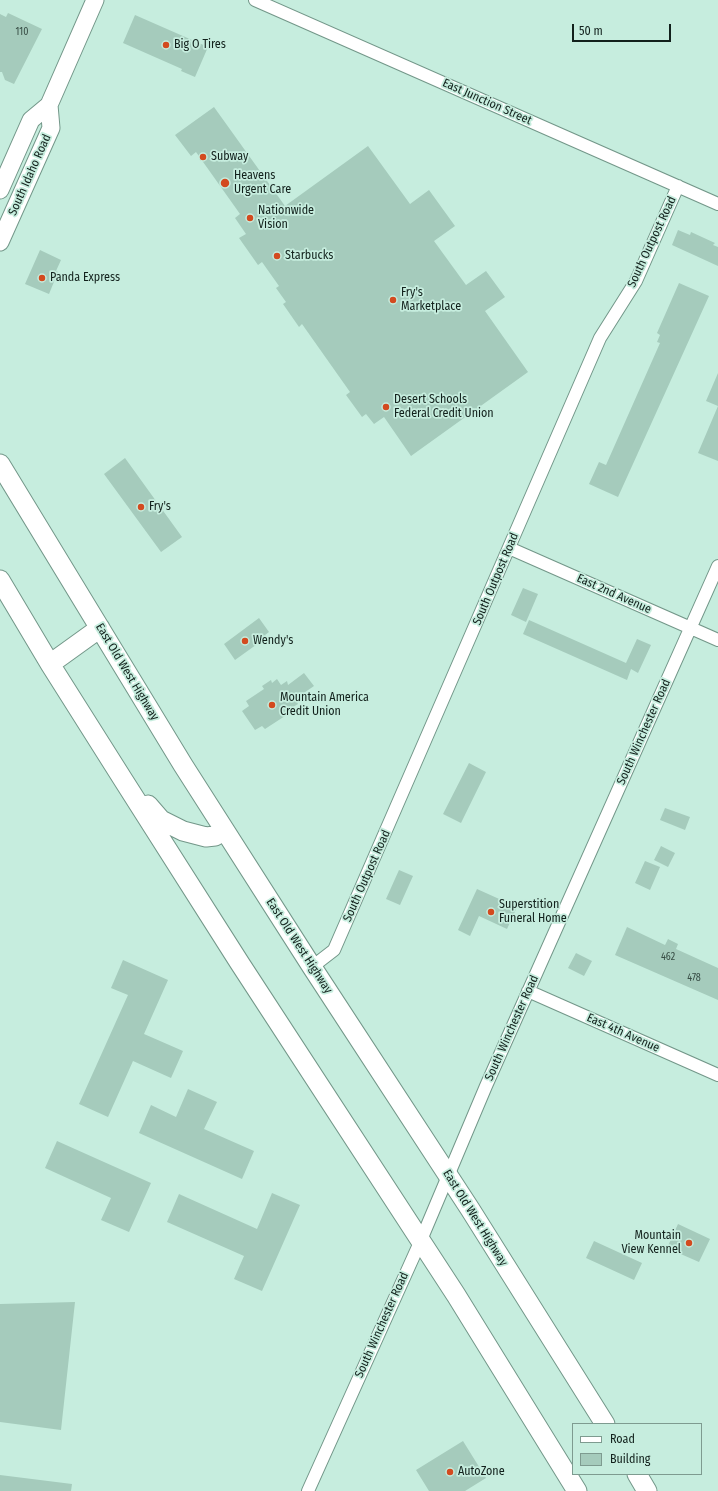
<!DOCTYPE html>
<html>
<head>
<meta charset="utf-8">
<style>
  body { margin:0 }
  #map { position:relative; width:718px; height:1491px; overflow:hidden; background:#c6edde; font-family:"Fira Sans Condensed",sans-serif }
  canvas { display:block }
  .legend { position:absolute; left:572px; top:1423px; width:130px; height:52px; box-sizing:border-box; background:#c6edde; border:1px solid #7e9b90; margin:0; padding:5px 7px; list-style:none; font-size:12px; color:#12211c }
  .legend li { display:flex; align-items:center; gap:8px; height:20px }
  .legend b { width:20px; border:1px solid #7e9b90 }
  .scale { position:absolute; left:572px; top:24px; width:99px; height:18px; box-sizing:border-box; border:2px solid #12211c; border-top:0; padding-left:5px; font-size:12px; line-height:14px; white-space:nowrap; color:#12211c; -webkit-text-stroke:3px #c6edde; paint-order:stroke }
</style>
</head>
<body>
<div id="map">
<canvas width="718" height="1491"></canvas>
<ul class="legend">
<li><b style="height:5px;background:#fff"></b>Road</li>
<li><b style="height:11px;background:#a5cbbc"></b>Building</li>
</ul>
<div class="scale">50 m</div>
</div>
<script>
const ctx = document.querySelector('canvas').getContext('2d');
ctx.lineJoin = 'round';
function fillPath(path, color) {
  ctx.fillStyle = color;
  ctx.fill(path, 'evenodd');
}
function shape(rows) {
  const path = new Path2D();
  for (const r of rows) {
    path.moveTo(r[0], r[1]);
    for (let i = 2; i < r.length; i += 2) path.lineTo(r[i], r[i + 1]);
  }
  return path;
}
function stroke(path, color, width, dash) {
  ctx.strokeStyle = color;
  ctx.lineWidth = width;
  ctx.lineCap = dash ? 'butt' : 'round';
  ctx.setLineDash(dash || []);
  ctx.stroke(path);
}
function drawText(font, color, halo, rows, align = 'center') {
  ctx.font = font + ' "Fira Sans Condensed",sans-serif';
  ctx.lineWidth = 3.5;
  ctx.setLineDash([]);
  ctx.textBaseline = 'middle';
  ctx.strokeStyle = halo;
  ctx.fillStyle = color;
  for (const [text, x, y, turn = 0] of rows) {
    ctx.save();
    ctx.translate(x, y);
    ctx.rotate((+turn || 0) * Math.PI / 180);
    ctx.textAlign = isNaN(turn) ? turn : align;
    if (halo) ctx.strokeText(text, 0, 0);
    ctx.fillText(text, 0, 0);
    ctx.restore();
  }
}
fillPath(shape([
  [8,13,42,29,14,84,5,80,2,72,0,72,0,14,6,17],
  [135,15,208,47,195,77,181,71,182,69,123,43],
  [214,107,285,206,368,146,410,204,429,190,455,226,434,241,466,285,486,271,505,297,485,311,528,372,411,456,384,417,374,424,366,414,362,417,346,395,350,392,302,324,299,327,283,304,286,302,276,288,279,286,262,262,258,265,239,238,246,234,235,218,240,214,196,152,191,156,175,135],
  [678,230,690,235,691,232,715,243,713,245,718,247,718,266,672,245],
  [40,250,61,260,56,271,58,272,49,294,25,284],
  [679,283,709,296,618,497,589,484,599,462,606,465,660,343,657,342,660,335,657,333],
  [718,373,718,406,706,401],
  [718,406,718,461,698,453],
  [125,458,182,537,161,552,104,474],
  [523,588,538,594,526,622,511,615],
  [259,618,269,632,265,635,267,637,235,660,224,644],
  [529,620,626,663,637,639,651,645,638,673,631,669,627,680,523,634],
  [304,673,314,686,295,699,298,704,283,713,285,716,265,729,262,726,255,730,242,711,249,706,246,701,264,689,262,686,271,680,272,683,277,679,281,685,287,681,288,685],
  [469,763,486,772,461,823,443,814],
  [665,808,690,817,685,830,660,820],
  [661,846,675,853,668,867,654,860],
  [645,861,660,867,650,890,635,883],
  [399,870,413,876,400,905,386,899],
  [477,889,517,907,507,929,479,916,470,936,458,930],
  [627,927,665,945,668,939,678,944,676,949,718,968,718,1000,615,955],
  [576,953,592,961,584,976,568,968],
  [123,960,168,980,144,1034,183,1051,171,1078,133,1061,108,1117,79,1104,128,995,111,988],
  [188,1089,217,1102,204,1129,254,1151,242,1179,139,1133,151,1105,176,1117],
  [57,1141,151,1183,129,1232,101,1220,111,1198,45,1168],
  [272,1193,300,1205,262,1291,234,1279,244,1256,167,1222,179,1194,257,1229],
  [678,1224,710,1239,699,1262,667,1248],
  [594,1241,642,1263,634,1280,586,1258],
  [75,1302,61,1430,0,1422,0,1304],
  [463,1441,486,1478,465,1491,429,1491,416,1470],
  [0,1475,72,1484,71,1491,0,1491]
]), '#a5cbbc');
const minor = shape([
  [255,0,718,204],
  [509,548,718,640],
  [312,967,334,950,600,338,636,281,678,186],
  [528,991,718,1075],
  [308,1491,421,1240,486,1086,718,566]
]);
const secondary = shape([
  [0,190,31,120,49,105,95,0],
  [0,242,51,128,49,105]
]);
const primary = shape([
  [0,464,183,765,312,967,470,1209,605,1424],
  [0,580,50,664,122,778,239,962,456,1295,577,1491],
  [50,664,100,628],
  [148,805,161,820,183,831,206,837,215,836,224,830],
  [637,1474,647,1491]
]);
stroke(minor, '#739789', 14);
stroke(secondary, '#739789', 19);
stroke(primary, '#739789', 21);
stroke(minor, '#fff', 12);
stroke(secondary, '#fff', 17);
stroke(primary, '#fff', 19);
for (const [x, y, r, color] of [
  [166,45,4,"#d34a1f"],
  [203,157,4,"#d34a1f"],
  [225,183,5,"#d34a1f"],
  [250,218,4,"#d34a1f"],
  [277,256,4,"#d34a1f"],
  [42,278,4,"#d34a1f"],
  [393,300,4,"#d34a1f"],
  [386,407,4,"#d34a1f"],
  [141,507,4,"#d34a1f"],
  [245,641,4,"#d34a1f"],
  [272,705,4,"#d34a1f"],
  [491,912,4,"#d34a1f"],
  [689,1243,4,"#d34a1f"],
  [450,1472,4,"#d34a1f"]
]) {
  const dot = new Path2D();
  dot.arc(x, y, r, 0, 2 * Math.PI);
  ctx.fillStyle = color;
  ctx.fill(dot);
  stroke(dot, '#c6edde', 1.5);
}
drawText('10px', '#374c44', null, [
  ["110",22,32],
  ["462",668,957],
  ["478",694,978]
]);
drawText('12px', '#12211c', '#c6edde', [
  ["Big O Tires",174,45],
  ["Subway",211,157],
  ["Heavens",234,176],
  ["Urgent Care",234,190],
  ["Nationwide",258,211],
  ["Vision",258,225],
  ["Starbucks",285,256],
  ["Panda Express",50,278],
  ["Fry's",401,293],
  ["Marketplace",401,307],
  ["Desert Schools",394,400],
  ["Federal Credit Union",394,414],
  ["Fry's",149,507],
  ["Wendy's",253,641],
  ["Mountain America",280,698],
  ["Credit Union",280,712],
  ["Superstition",499,905],
  ["Funeral Home",499,919],
  ["Mountain",681,1236,"right"],
  ["View Kennel",681,1250,"right"],
  ["AutoZone",458,1472]
], 'left');
drawText('12px', '#12211c', '#c6edde', [
  ["East Junction Street",487,102,24],
  ["South Idaho Road",30,175,-66],
  ["South Outpost Road",652,242,-65],
  ["South Outpost Road",496,579,-67],
  ["East 2nd Avenue",614,594,24],
  ["East Old West Highway",127,672,59],
  ["South Winchester Road",644,732,-66],
  ["South Outpost Road",367,876,-66],
  ["East Old West Highway",299,946,57],
  ["South Winchester Road",512,1028,-66],
  ["East 4th Avenue",623,1033,24],
  ["East Old West Highway",475,1218,58],
  ["South Winchester Road",382,1325,-66]
]);
</script>
</body>
</html>
